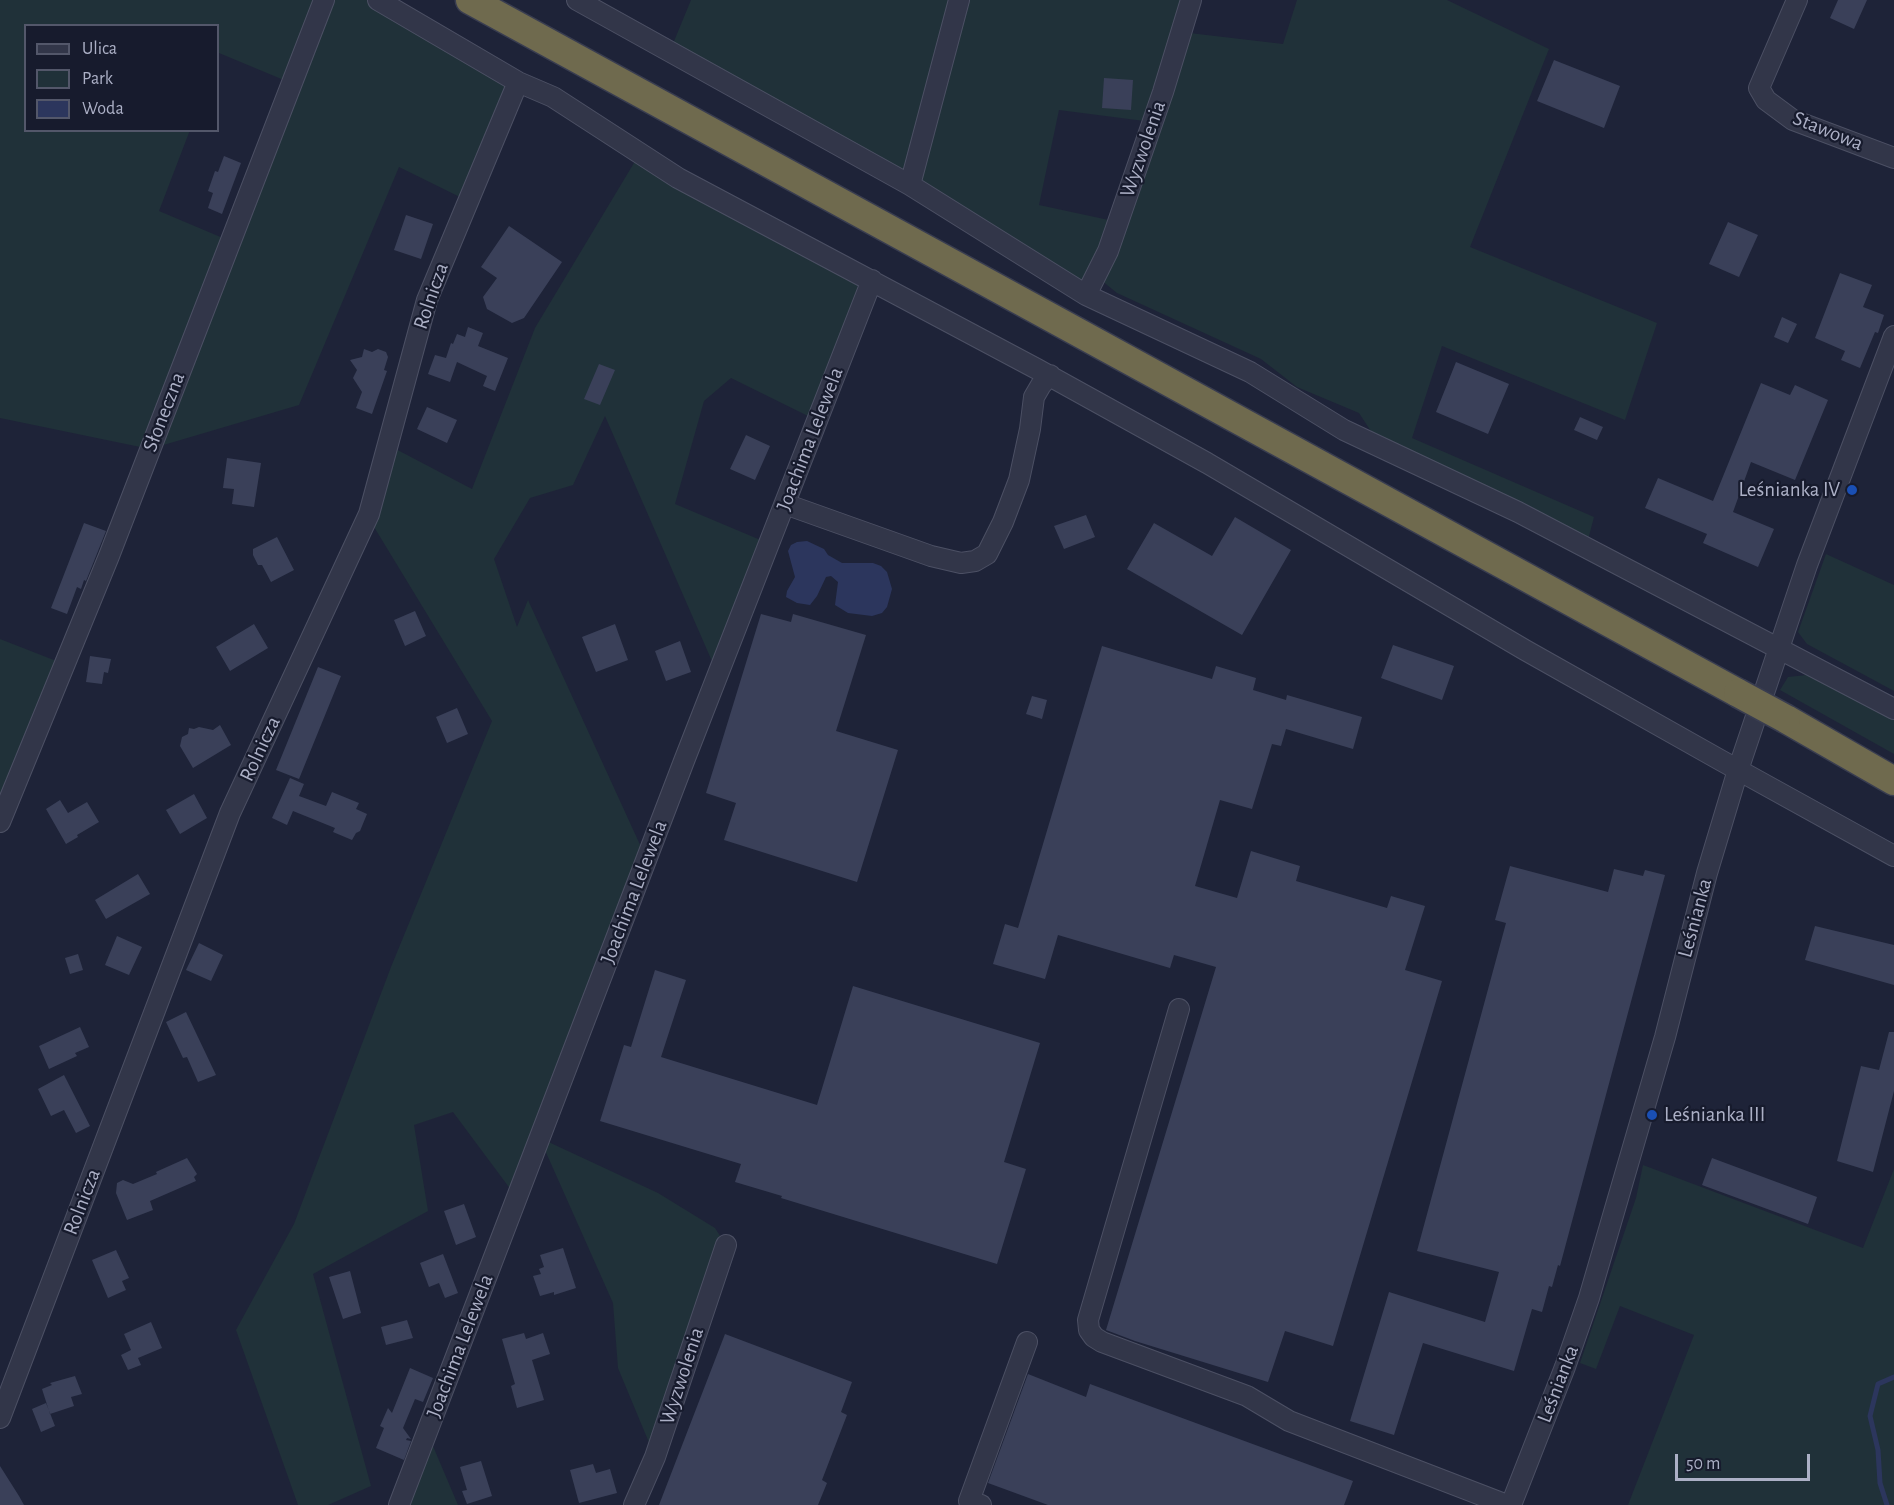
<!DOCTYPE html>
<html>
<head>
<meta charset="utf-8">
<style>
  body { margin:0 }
  #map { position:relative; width:1894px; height:1505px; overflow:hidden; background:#1e2338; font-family:"Alegreya Sans",sans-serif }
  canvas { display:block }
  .legend { position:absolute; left:24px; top:24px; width:195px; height:108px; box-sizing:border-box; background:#171b2d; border:2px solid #53576a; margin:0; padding:8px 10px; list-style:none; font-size:18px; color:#acb0c6 }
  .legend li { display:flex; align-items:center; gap:12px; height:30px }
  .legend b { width:30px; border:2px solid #53576a }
  .scale { position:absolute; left:1675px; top:1454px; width:135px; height:27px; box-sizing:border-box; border:3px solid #acb0c6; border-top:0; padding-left:8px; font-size:18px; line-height:21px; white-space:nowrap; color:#acb0c6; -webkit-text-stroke:4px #171b2d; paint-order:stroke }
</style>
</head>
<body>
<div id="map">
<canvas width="1894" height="1505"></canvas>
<ul class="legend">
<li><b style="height:8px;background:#323649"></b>Ulica</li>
<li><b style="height:16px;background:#203139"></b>Park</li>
<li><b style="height:16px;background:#2c365d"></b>Woda</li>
</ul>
<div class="scale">50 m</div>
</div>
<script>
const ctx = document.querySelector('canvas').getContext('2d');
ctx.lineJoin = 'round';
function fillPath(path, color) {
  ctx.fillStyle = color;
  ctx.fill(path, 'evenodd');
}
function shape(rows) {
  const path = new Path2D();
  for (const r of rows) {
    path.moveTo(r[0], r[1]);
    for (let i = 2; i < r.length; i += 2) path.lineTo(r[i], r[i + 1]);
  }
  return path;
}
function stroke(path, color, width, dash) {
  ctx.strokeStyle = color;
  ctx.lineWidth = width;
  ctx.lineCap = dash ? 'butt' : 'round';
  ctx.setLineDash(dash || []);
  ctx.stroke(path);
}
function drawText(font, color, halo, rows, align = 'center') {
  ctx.font = font + ' "Alegreya Sans",sans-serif';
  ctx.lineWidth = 4.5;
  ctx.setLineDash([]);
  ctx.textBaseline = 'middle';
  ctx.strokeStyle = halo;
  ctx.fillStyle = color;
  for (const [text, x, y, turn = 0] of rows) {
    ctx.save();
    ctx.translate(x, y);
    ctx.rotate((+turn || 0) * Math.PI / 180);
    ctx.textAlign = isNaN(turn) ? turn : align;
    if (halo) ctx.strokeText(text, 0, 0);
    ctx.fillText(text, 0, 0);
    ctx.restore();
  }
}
fillPath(shape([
  [0,0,378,0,518,82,468,201,399,167,299,405,150,449,0,418],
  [26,26,218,26,218,57,219,53,291,83,230,241,159,211,190,130,26,130],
  [691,0,1190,0,1181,32,1283,44,1297,0,1447,0,1549,49,1470,247,1657,323,1625,420,1442,346,1412,438,1594,517,1588,540,1376,439,1359,413,1297,387,1261,359,1117,293,1101,280,1086,295,670,51],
  [1059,110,1152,122,1118,222,1039,205],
  [640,153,857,282,858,291,810,417,731,378,704,401,675,504,770,544,718,675,605,416,573,485,530,498,494,559,517,627,528,600,647,860,540,1138,658,1193,715,1228,726,1245,655,1457,618,1368,613,1303,540,1139,517,1198,453,1112,414,1125,428,1211,313,1274,371,1486,328,1505,298,1505,236,1330,294,1224,391,967,492,721,371,522,388,445,472,489,535,328],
  [1826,554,1894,585,1894,691,1807,644,1798,632],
  [0,639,64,664,0,822],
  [1807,675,1837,688,1894,719,1894,754,1780,690,1788,677],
  [1643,1165,1863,1248,1894,1169,1894,1505,1628,1505,1694,1335,1620,1306,1596,1369,1580,1363,1636,1198],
  [427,1432,458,1505,399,1505]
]), '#203139');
fillPath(shape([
  [807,541,824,549,828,555,842,563,873,563,881,566,887,572,892,589,887,607,882,613,872,616,848,613,835,605,838,582,831,576,826,577,817,596,810,605,797,603,786,597,787,591,795,577,788,551,791,545,797,542]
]), '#2c365d');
stroke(shape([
  [1887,1505,1880,1483,1878,1450,1870,1416,1878,1384,1894,1377]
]), '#2c365d', 5);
fillPath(shape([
  [1838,0,1867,0,1854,29,1830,18],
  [1554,60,1620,86,1604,128,1537,101],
  [1104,78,1133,80,1131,110,1102,108],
  [224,156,241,163,222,214,208,208,213,193,208,191,215,171,218,172],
  [406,215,433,224,421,259,394,250],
  [1728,222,1758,235,1739,277,1709,264],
  [509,226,562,262,524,318,512,323,487,309,483,297,497,278,481,267],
  [1840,273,1872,285,1863,307,1884,315,1878,333,1875,332,1860,368,1841,360,1845,351,1815,338],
  [1782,317,1797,324,1788,343,1774,337],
  [468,327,483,333,478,346,508,358,495,391,483,386,487,376,457,362,450,382,428,374,435,355,446,358,451,343,453,344,457,334,465,337],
  [364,349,372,352,378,349,386,352,388,357,384,370,387,371,372,414,356,408,362,392,353,378,357,370,350,360,362,357],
  [1456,362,1509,384,1488,434,1436,412],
  [599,364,615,370,600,405,584,399],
  [1761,383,1790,395,1795,385,1828,400,1795,480,1751,462,1733,512,1774,529,1758,567,1703,543,1707,534,1645,508,1658,478,1713,501],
  [427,407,457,420,447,443,417,429],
  [1580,417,1603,427,1597,440,1574,430],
  [746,435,770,446,755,480,730,469],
  [227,458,261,463,254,507,232,504,234,489,223,488],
  [1086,515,1095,537,1064,549,1054,526],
  [1235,517,1291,550,1242,635,1127,569,1154,523,1212,556],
  [84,523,106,531,86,581,84,580,81,589,77,587,67,614,51,608],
  [277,537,294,570,271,582,262,565,258,565,253,555,253,549],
  [415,611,426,636,405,646,394,620],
  [761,614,791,622,793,614,866,635,836,731,898,750,857,882,724,840,736,803,706,793],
  [254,624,268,648,230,671,216,647],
  [615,624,628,660,596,672,582,637],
  [680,641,691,672,666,681,655,651],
  [1393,645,1454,666,1442,700,1381,678],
  [1102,646,1212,679,1216,666,1256,678,1253,690,1286,700,1287,695,1362,717,1353,749,1286,729,1281,746,1272,744,1252,809,1220,800,1195,886,1237,898,1251,851,1300,866,1296,881,1387,908,1391,896,1425,906,1405,970,1442,981,1333,1346,1285,1331,1268,1382,1135,1341,1106,1330,1216,967,1174,955,1170,968,1058,935,1045,979,993,964,1005,924,1018,928],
  [90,656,111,659,108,673,104,672,102,684,86,682],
  [318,667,341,676,299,779,276,770],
  [1032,696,1047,700,1042,719,1026,714],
  [457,708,468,734,447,743,436,717],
  [220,725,231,745,193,768,180,746,182,737,188,734,189,728,194,729,199,727,213,730],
  [290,778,304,784,299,796,326,806,332,792,359,803,356,809,367,814,360,831,356,833,352,840,333,832,335,828,293,811,287,825,272,818],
  [194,794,207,818,180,834,166,810],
  [60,800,68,813,87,802,99,822,77,835,78,837,66,844,46,809],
  [1510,866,1608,892,1614,869,1643,876,1645,870,1665,875,1560,1266,1558,1265,1552,1287,1549,1286,1542,1312,1532,1309,1514,1371,1423,1343,1394,1435,1350,1421,1389,1292,1485,1322,1499,1272,1417,1251,1506,923,1495,920],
  [138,874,150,894,106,919,95,900],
  [1815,926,1894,945,1894,985,1805,960],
  [117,936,142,947,129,975,105,965],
  [199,943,223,955,211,981,186,970],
  [78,954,83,970,70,974,65,958],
  [655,970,686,980,661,1057,817,1105,853,986,1040,1043,1004,1162,1026,1169,997,1264,781,1198,782,1196,735,1182,741,1164,600,1121,624,1045,631,1047],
  [186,1012,216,1075,198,1082,187,1057,183,1058,166,1022],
  [80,1027,89,1047,75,1053,77,1056,49,1069,39,1046],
  [1889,1032,1894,1032,1894,1091,1873,1172,1837,1161,1861,1066,1879,1070],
  [64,1075,90,1126,76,1133,64,1110,51,1116,38,1089],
  [187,1158,197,1174,194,1177,196,1181,150,1201,153,1210,127,1220,116,1193,117,1183,123,1180,133,1184,157,1174,156,1172,158,1171],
  [1712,1158,1817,1197,1808,1224,1702,1185],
  [464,1204,476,1237,456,1245,444,1211],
  [563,1248,576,1288,554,1295,554,1292,540,1296,533,1276,541,1274,539,1269,544,1267,540,1255],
  [116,1250,129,1278,122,1281,126,1290,108,1298,92,1260],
  [443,1254,458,1293,445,1298,439,1283,429,1287,420,1263],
  [350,1271,361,1313,343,1319,329,1277],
  [407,1320,413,1338,386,1345,381,1327],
  [151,1322,162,1348,138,1358,141,1365,128,1370,121,1355,131,1350,124,1334],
  [524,1333,526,1339,543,1333,550,1354,532,1360,544,1400,517,1408,511,1386,515,1384,502,1339],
  [725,1334,852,1382,841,1412,847,1415,822,1480,827,1483,818,1505,659,1505],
  [410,1368,433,1378,423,1402,415,1399,403,1428,411,1439,407,1438,406,1440,411,1441,404,1460,376,1448,384,1428,380,1426,388,1408,392,1413],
  [1028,1374,1086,1397,1090,1384,1353,1481,1344,1505,1048,1505,988,1483],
  [75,1376,82,1394,71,1397,74,1406,50,1414,42,1389,52,1385,50,1383],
  [46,1403,55,1426,41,1432,32,1409],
  [481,1461,492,1496,467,1504,462,1491,467,1490,460,1467],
  [593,1464,596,1473,610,1469,617,1493,579,1503,570,1470],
  [0,1466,19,1496,24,1505,0,1505]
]), '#3a4059');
const minor = shape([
  [378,0,518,82,553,97,678,178,1037,369,1207,463,1525,650,1722,761,1894,856],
  [577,0,910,185,1086,295,1250,372,1344,430,1518,512,1894,709],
  [1797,0,1759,88,1766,100,1793,120,1894,158],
  [910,185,959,0],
  [1086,295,1108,251,1163,92,1191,0],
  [785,504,931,556,961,563,975,561,987,554,1003,522,1019,480,1030,429,1034,397,1041,385,1050,375],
  [0,822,109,556,324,0],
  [1179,1009,1088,1320,1089,1330,1094,1337,1102,1342,1247,1396,1289,1421,1507,1505],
  [0,1418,230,813,369,514,427,300,518,82],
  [399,1505,684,761,872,280],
  [634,1505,655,1457,726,1245],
  [981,1505,969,1501,1027,1342],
  [1511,1505,1565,1367,1589,1298,1665,1037,1707,873,1738,770,1807,565,1894,336]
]);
const highway = shape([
  [470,0,1738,693],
  [1786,719,1894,781]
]);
stroke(minor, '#4c5064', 22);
stroke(highway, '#393d50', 31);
stroke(minor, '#323649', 20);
stroke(highway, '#6f6a4e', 28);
const highwayBridge = shape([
  [1738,693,1786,719]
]);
stroke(highwayBridge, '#393d50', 31, []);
stroke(highwayBridge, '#6f6a4e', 28);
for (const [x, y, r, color] of [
  [1852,490,6,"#1a4fb4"],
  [1652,1115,6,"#1a4fb4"]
]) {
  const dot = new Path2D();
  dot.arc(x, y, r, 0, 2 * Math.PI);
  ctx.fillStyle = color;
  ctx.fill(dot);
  stroke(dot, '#171b2d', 2);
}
drawText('21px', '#acb0c6', '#171b2d', [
  ["Stawowa",1828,131,22],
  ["Wyzwolenia",1143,149,-71],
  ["Rolnicza",431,296,-71],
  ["Słoneczna",164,412,-69],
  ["Joachima Lelewela",810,439,-69],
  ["Rolnicza",260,749,-65],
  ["Joachima Lelewela",634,892,-69],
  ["Leśnianka",1695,918,-75],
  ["Rolnicza",82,1202,-69],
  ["Joachima Lelewela",460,1346,-69],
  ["Wyzwolenia",682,1376,-72],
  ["Leśnianka",1558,1384,-69]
]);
drawText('21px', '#acb0c6', '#171b2d', [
  ["Leśnianka IV",1840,490],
  ["Leśnianka III",1664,1115,"left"]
], 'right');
</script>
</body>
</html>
